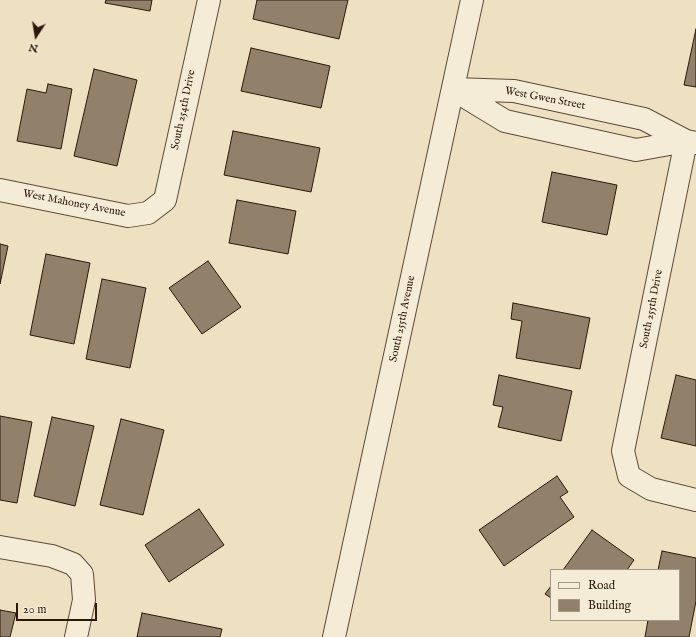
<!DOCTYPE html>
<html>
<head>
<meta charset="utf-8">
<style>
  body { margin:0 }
  #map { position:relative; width:696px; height:637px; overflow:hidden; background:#eee1c1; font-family:"IM FELL English",serif }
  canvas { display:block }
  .legend { position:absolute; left:550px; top:569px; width:130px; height:52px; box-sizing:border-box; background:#f4ecd7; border:1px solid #a49785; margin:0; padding:5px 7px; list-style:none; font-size:12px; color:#2c180b }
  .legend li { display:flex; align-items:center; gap:8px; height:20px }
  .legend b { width:20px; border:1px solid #a49785 }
  .north { position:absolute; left:16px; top:16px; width:40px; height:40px; -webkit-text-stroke:3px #f4ecd7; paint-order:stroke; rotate:192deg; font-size:11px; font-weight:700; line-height:16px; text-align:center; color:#2c180b }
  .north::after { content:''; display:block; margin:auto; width:14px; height:18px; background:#2c180b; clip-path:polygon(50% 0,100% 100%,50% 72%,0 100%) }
  .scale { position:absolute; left:16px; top:603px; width:81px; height:18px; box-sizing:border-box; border:2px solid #2c180b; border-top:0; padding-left:5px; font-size:12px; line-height:14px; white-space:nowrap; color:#2c180b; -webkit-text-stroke:3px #f4ecd7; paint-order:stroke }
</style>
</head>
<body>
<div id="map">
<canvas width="696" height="637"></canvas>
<ul class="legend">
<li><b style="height:5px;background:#f4ecd7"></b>Road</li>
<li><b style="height:11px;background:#91816a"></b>Building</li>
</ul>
<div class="north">N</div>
<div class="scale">20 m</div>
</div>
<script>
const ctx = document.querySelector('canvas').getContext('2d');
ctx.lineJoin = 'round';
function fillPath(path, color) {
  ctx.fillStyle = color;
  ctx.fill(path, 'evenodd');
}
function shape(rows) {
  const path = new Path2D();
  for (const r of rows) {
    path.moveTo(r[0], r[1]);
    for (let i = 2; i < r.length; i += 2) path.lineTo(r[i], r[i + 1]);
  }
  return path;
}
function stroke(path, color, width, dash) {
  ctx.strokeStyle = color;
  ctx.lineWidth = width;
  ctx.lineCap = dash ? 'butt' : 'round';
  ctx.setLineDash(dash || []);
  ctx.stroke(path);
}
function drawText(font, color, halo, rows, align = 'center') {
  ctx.font = font + ' "IM FELL English",serif';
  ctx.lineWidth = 4;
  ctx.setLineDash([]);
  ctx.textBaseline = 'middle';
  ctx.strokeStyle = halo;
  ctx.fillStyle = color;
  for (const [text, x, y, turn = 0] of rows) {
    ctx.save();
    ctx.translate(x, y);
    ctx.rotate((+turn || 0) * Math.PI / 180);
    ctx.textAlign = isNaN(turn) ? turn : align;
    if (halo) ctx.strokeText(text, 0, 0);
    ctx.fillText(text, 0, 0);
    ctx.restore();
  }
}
const building = shape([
  [106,0,152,0,150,11,105,3,106,0],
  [257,0,348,0,339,39,253,19,257,0],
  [696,29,696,87,684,85,696,29],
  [251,48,330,66,321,108,241,91,251,48],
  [94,69,137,80,117,166,74,156,94,69],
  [48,84,72,89,61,149,17,141,27,89,46,93,48,84],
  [233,131,320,148,311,192,224,175,233,131],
  [552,172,617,185,607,235,542,222,552,172],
  [237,200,296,211,288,254,229,243,237,200],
  [0,244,8,246,0,284,0,244],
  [46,254,90,263,74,344,30,335,46,254],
  [208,261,241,307,202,334,169,288,208,261],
  [102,279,146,288,130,368,86,359,102,279],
  [513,303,590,318,580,369,516,358,522,321,511,319,513,303],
  [499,375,572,391,561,441,498,427,503,407,493,405,499,375],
  [676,375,696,380,696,446,661,438,676,375],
  [0,416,32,422,17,503,0,500,0,416],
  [52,417,94,426,75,506,34,496,52,417],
  [121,419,164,430,143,515,100,505,121,419],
  [557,476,568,492,560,497,574,517,504,566,479,530,557,476],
  [199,509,224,545,169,582,145,545,199,509],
  [592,530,634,560,627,570,563,570,592,530],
  [662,551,696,558,696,601,689,637,645,637,648,620,679,620,679,570,658,570,662,551],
  [551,586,551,598,545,594,551,586],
  [0,610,16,613,10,637,0,637,0,610],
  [142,613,222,629,220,637,137,637,142,613]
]);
fillPath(building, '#91816a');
stroke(building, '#2c180b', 1);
const street = shape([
  [453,89,514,91,644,119,686,141,696,143],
  [454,90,505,121,636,150,686,141],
  [686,141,623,451,629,476,651,489,696,500],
  [0,190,128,216,148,213,165,200,209,0],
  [0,547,52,556,73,564,82,574,84,600,76,637],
  [334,637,472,0]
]);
stroke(street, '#5c4a38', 24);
stroke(street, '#f4ecd7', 22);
drawText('11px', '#2c180b', '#f4ecd7', [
  ["West Gwen Street",545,99,11],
  ["South 254th Drive",184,110,-78],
  ["West Mahoney Avenue",74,204,11],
  ["South 255th Drive",652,309,-79],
  ["South 255th Avenue",403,319,-78]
]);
</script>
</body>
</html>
